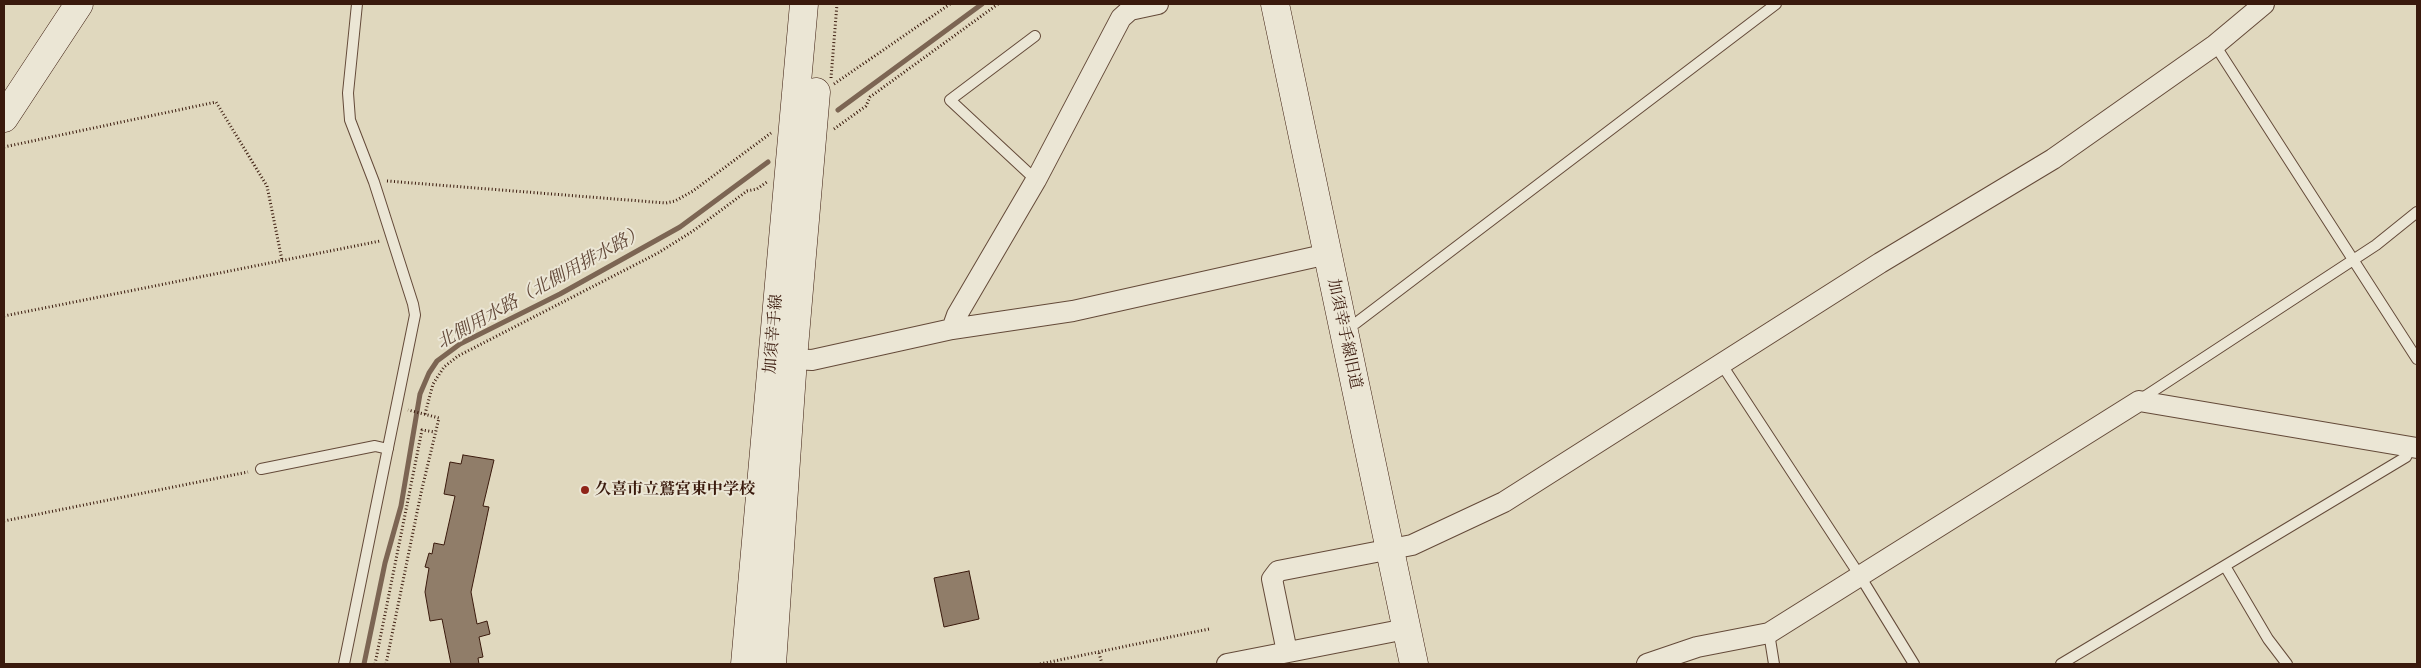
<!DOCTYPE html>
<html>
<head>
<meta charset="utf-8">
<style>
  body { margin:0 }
  #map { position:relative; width:2421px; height:668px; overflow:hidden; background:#e0d8be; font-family:"Gentium Book Plus",serif }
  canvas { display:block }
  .frame { position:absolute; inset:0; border:5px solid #3a1a0d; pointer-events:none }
</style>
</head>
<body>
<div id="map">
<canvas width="2421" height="668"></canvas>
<div class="frame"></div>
</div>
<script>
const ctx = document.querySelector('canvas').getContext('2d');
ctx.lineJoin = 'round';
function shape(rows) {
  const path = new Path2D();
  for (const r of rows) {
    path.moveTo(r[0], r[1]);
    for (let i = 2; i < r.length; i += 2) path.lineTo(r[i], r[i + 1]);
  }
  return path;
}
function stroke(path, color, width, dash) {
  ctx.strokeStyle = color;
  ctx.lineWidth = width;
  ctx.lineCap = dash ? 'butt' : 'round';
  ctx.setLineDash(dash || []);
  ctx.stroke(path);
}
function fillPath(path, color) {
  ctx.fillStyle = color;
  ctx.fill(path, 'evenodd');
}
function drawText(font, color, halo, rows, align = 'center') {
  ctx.font = font + ' "Gentium Book Plus","Noto Serif JP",serif';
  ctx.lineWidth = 4;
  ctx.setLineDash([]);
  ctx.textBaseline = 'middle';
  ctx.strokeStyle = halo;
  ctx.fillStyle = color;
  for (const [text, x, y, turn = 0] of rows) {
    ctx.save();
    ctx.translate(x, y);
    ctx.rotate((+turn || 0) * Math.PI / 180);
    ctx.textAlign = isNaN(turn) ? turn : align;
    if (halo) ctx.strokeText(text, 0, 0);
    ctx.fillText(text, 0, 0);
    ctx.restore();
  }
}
stroke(shape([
  [838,110,982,4],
  [364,664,385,563,401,506,420,394,429,373,437,361,460,344,560,294,680,227,768,162]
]), '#7c6553', 5);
const building = shape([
  [463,455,494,460,483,506,489,507,471,592,477,624,487,621,490,634,479,637,483,657,478,658,479,664,451,664,442,619,430,621,425,592,429,568,425,567,429,553,432,554,434,543,444,545,455,496,444,494,450,462,461,464,463,455],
  [969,571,979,619,944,627,934,578,969,571]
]);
fillPath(building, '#907d69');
stroke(building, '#3a1a0d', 1);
const lane = shape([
  [1035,36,950,100,1036,180],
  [2215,45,2417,359],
  [1343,328,1356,323,1776,4],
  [1722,365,1860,576,1914,664],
  [2141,399,2376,245,2417,212],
  [261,469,375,446,388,449],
  [2225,566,2268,639,2287,664],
  [1769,633,1774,664],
  [344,664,415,315,413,304,374,182,350,120,348,93,357,4],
  [2061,664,2406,457,2411,447]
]);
const street = shape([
  [952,329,957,315,1036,180,1121,18,1130,10,1158,4],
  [793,359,812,360,952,329,1073,311,1328,254],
  [1287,652,1272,579,1278,571,1412,545,1504,502,1880,263,2053,159,2215,45,2264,4],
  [1227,664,1406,629],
  [1647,664,1697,647,1769,633,2139,401,2417,448]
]);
const secondary = shape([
  [1275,4,1414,664],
  [4,118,79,4],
  [745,664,804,4],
  [772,664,793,359,816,92]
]);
stroke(lane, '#644a39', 12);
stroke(street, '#644a39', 22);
stroke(secondary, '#3a1a0d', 29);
stroke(shape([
  [831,78,837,4],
  [834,84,950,4],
  [834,129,866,106,870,97,998,4],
  [4,147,216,102,267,186,282,260],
  [387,181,666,203,675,201,693,191,771,133],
  [4,316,380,241],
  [425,414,433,384,444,367,458,356,658,253,693,231,747,191,757,189,767,182],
  [4,521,248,472],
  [1099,653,1102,664],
  [375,664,422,430,435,432],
  [386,664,421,493,439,418,408,410],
  [1040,664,1209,629]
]), '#3a1a0d', 3, [1, 2.5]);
stroke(lane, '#ebe6d5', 10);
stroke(street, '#ebe6d5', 20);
stroke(secondary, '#ebe6d5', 28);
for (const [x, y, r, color] of [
  [585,490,5,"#8f2418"]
]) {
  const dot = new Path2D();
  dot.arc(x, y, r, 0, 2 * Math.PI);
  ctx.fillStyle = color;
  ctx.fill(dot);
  stroke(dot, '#ebe6d5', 2);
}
drawText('16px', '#3a1a0d', '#ebe6d5', [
  ["加須幸手線",774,334,-85],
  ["加須幸手線旧道",1344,334,78]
]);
drawText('bold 16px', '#3a1a0d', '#ebe6d5', [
  ["久喜市立鷲宮東中学校",595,490]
], 'left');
drawText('italic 18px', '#604636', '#ebe6d5', [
  ["北側用水路（北側用排水路）",541,288,-29]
]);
</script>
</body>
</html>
